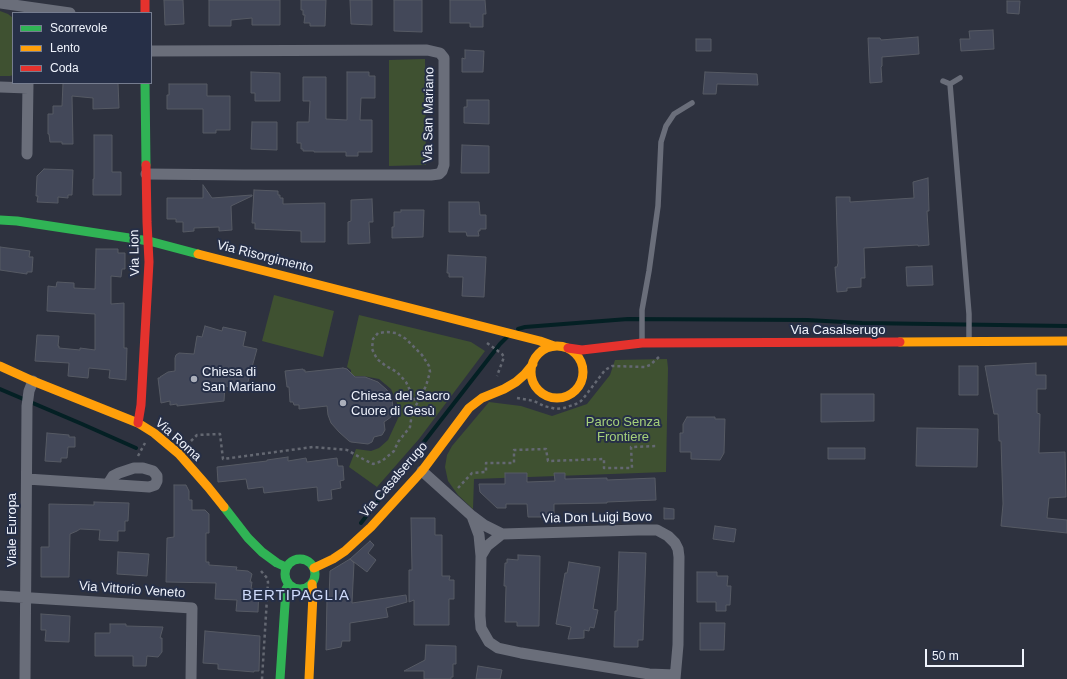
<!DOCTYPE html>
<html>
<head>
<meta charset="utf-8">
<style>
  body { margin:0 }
  #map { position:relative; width:1067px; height:679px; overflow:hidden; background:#2e323f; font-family:Arial,sans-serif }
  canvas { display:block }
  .legend { position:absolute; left:12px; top:12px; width:140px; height:72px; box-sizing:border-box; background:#262f47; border:1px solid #767d8f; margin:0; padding:5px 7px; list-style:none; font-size:12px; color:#eff3fc }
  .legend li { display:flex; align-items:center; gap:8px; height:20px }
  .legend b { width:20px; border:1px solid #767d8f }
  .scale { position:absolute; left:925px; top:649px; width:99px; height:18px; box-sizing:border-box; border:2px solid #eff3fc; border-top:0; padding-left:5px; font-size:12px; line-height:14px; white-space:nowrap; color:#eff3fc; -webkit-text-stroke:3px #262f47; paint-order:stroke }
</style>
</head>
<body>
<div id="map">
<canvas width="1067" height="679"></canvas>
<ul class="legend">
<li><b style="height:5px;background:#30b455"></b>Scorrevole</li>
<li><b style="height:5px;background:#ff9f0a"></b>Lento</li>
<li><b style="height:5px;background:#e5322d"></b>Coda</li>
</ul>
<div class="scale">50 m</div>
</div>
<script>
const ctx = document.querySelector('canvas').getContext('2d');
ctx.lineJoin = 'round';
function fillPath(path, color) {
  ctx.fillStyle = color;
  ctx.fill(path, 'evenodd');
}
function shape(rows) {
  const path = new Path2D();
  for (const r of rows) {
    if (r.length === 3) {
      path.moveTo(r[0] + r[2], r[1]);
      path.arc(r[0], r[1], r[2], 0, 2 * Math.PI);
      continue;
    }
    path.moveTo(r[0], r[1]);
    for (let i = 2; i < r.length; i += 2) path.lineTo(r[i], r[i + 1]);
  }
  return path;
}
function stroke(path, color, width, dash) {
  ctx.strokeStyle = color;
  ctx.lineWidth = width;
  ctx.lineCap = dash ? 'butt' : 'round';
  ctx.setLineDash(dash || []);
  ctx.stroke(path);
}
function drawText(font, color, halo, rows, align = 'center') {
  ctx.font = font + ' Arial,sans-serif';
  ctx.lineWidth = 4;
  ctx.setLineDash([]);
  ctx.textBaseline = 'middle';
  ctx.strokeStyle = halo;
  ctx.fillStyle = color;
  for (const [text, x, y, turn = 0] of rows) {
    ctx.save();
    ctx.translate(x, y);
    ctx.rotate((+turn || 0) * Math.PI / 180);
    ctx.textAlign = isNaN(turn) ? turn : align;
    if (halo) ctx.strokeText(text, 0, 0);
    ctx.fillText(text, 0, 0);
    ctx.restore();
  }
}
fillPath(shape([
  [0,11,8,14,13,18,13,75,10,76,0,76],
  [425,59,426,165,389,166,389,60],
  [274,295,334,311,323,357,262,341],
  [359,315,471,342,485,351,419,439,377,487,349,467,356,449,371,451,379,448,388,440,400,414,396,400,391,389,379,379,363,376,351,376,351,370,347,367],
  [667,359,668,368,666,472,474,479,473,509,458,495,448,481,445,467,447,455,452,446,489,402,521,406,552,416,587,404,610,375,615,360]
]), '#3f5131');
stroke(shape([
  [518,329,525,327,628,319,807,320,862,323,1067,326],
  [0,389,82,424,136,448],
  [361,523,500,344,508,336]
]), '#042024', 4);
const building = shape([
  [164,0,183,0,184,24,165,25,164,0],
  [209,0,280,0,280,25,252,25,252,18,231,20,231,26,209,26,209,0],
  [301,0,326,0,325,26,310,26,310,23,304,23,305,15,303,15,303,10,301,10,301,0],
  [350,0,372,0,372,25,351,24,350,0],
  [394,0,422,0,422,32,394,31,394,0],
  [450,0,485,0,486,14,483,14,483,27,470,27,470,23,450,23,450,0],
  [1007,1,1020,1,1019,14,1007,13,1007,1],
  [993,30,994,49,961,51,960,39,970,39,969,31,993,30],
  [918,37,919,54,882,57,882,66,881,67,882,82,870,83,868,38,880,38,881,40,918,37],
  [696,39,711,39,711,51,696,51,696,39],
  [465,50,484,51,483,72,462,72,462,58,465,59,465,50],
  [251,72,280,73,280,101,255,101,255,93,251,93,251,72],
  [347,72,369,72,369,76,375,76,375,98,361,98,360,120,372,120,372,152,358,152,358,156,346,156,346,152,314,152,314,151,303,151,303,149,301,149,301,143,297,143,297,122,309,122,310,101,303,101,303,77,326,77,326,119,347,120,347,72],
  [705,72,757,74,758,85,717,84,716,94,703,94,705,72],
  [63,83,118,83,119,108,93,109,93,98,72,96,73,144,62,144,62,142,50,142,49,134,48,134,48,114,53,114,53,106,62,106,63,83],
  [169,84,207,84,207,96,230,96,230,130,216,130,216,133,203,133,203,109,167,109,167,95,169,95,169,84],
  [467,100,489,100,489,124,464,123,464,107,467,107,467,100],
  [252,122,277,122,277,150,251,149,252,122],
  [94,135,112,135,112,172,121,172,121,195,93,195,93,179,94,179,94,135],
  [462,145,489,146,489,173,461,173,462,145],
  [44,169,73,170,72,195,68,195,68,198,58,197,58,203,37,202,38,196,36,196,37,176,44,169],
  [928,178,929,211,927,211,929,245,918,246,918,245,864,248,865,278,861,278,861,287,847,288,847,291,837,292,835,267,837,267,838,263,836,197,850,197,850,202,914,198,913,182,928,178],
  [203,185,212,198,252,195,252,196,231,206,232,230,219,231,219,227,194,228,194,231,183,232,183,222,176,222,176,219,167,219,167,198,203,198,203,185],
  [254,190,278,191,278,195,280,195,280,198,283,198,283,204,325,203,325,242,301,242,301,231,255,229,255,223,252,223,254,190],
  [372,199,373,222,369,222,370,243,348,244,348,222,351,221,351,200,372,199],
  [449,202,479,202,480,215,486,215,486,229,480,229,480,231,478,231,479,236,467,236,466,232,449,232,449,202],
  [401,210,424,210,423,237,392,238,392,227,394,227,394,212,401,212,401,210],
  [0,247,30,251,29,257,33,257,32,272,27,272,27,274,0,270,0,247],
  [96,249,118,249,118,253,125,253,125,269,122,269,121,277,111,276,111,304,124,303,124,348,127,348,126,380,109,378,110,370,89,368,88,378,68,376,69,363,35,361,37,335,59,336,58,346,59,346,59,348,80,350,80,348,95,350,95,314,47,311,48,286,56,287,57,282,74,283,74,288,95,289,96,249],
  [448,255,486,257,484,297,462,296,463,277,449,277,449,273,447,273,448,255],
  [932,266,933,285,907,286,906,267,932,266],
  [205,326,222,331,223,327,246,332,243,346,257,349,246,389,225,386,224,401,177,406,177,404,170,405,170,401,161,403,158,378,160,378,160,377,168,372,175,371,175,358,176,355,179,353,194,354,197,336,202,337,205,326],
  [1036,363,1036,375,1046,375,1046,389,1037,389,1037,413,1040,414,1039,453,1065,452,1066,497,1049,498,1047,518,1067,520,1067,533,1001,526,1003,504,1001,441,999,441,998,414,994,414,985,366,1036,363],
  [959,366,978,366,978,395,959,395,959,366],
  [343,368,347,369,355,377,365,377,378,382,387,390,392,400,393,407,393,412,391,417,384,422,385,430,382,435,374,437,372,442,368,444,351,442,349,441,339,432,331,423,328,415,327,406,299,409,299,405,294,405,293,402,290,402,289,387,287,387,285,371,303,369,303,370,305,370,305,372,343,368],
  [821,394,874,394,874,421,821,422,821,394],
  [687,417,715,417,715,419,725,419,724,453,720,460,691,459,691,452,680,452,680,433,683,433,683,424,687,417],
  [917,428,978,429,977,467,916,466,917,428],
  [47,433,69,435,69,437,75,437,75,447,68,447,67,458,61,458,61,462,45,461,47,433],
  [828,448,865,448,865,459,828,459,828,448],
  [288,457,288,461,306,458,307,462,337,458,338,466,343,466,344,480,340,481,341,488,331,490,332,499,318,501,317,487,264,493,263,487,248,489,246,479,218,482,217,467,267,461,267,460,288,457],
  [505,473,527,473,527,482,555,481,554,473,565,473,565,479,607,478,607,480,655,478,656,500,607,502,607,503,554,504,554,517,528,517,527,504,506,504,506,508,497,508,480,492,479,484,505,484,505,473],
  [174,485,186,485,189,491,189,500,192,500,192,510,205,510,209,514,209,533,206,533,206,562,209,562,209,565,237,567,236,570,248,571,252,574,250,582,252,582,251,589,259,589,258,612,236,611,237,600,215,599,216,583,166,582,167,538,174,537,174,485],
  [94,502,129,503,128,521,125,521,125,531,118,531,118,541,99,540,100,530,80,529,77,531,70,534,69,577,41,577,41,547,49,547,49,504,94,505,94,502],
  [664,508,674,509,674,519,664,519,664,508],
  [411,518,435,518,435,535,442,535,442,576,450,576,449,580,454,580,454,599,449,599,449,625,414,625,414,600,409,602,409,570,412,570,411,518],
  [715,526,736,529,734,542,713,539,715,526],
  [370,541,374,545,368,553,376,560,367,572,350,559,370,541],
  [118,552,149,554,147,576,117,574,118,552],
  [619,552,646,553,643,640,638,640,638,647,614,647,615,611,617,611,619,552],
  [518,555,540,556,539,626,517,626,517,622,505,622,506,586,504,586,505,563,507,563,507,559,518,560,518,555],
  [350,559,354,563,352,603,406,595,407,602,386,608,388,617,350,623,350,641,342,641,341,647,326,650,327,598,329,598,330,571,350,559],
  [569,562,600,567,593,609,598,610,594,628,590,627,589,631,584,630,584,638,568,639,571,627,556,624,565,573,567,573,569,562],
  [697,572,717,572,717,576,728,576,727,586,731,586,730,605,726,605,726,611,716,611,716,602,697,602,697,572],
  [41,614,70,616,69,642,45,641,46,630,41,630,41,614],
  [700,623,725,623,724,650,700,650,700,623],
  [110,624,126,624,126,626,163,627,160,638,162,638,162,652,158,657,147,656,146,666,133,666,133,656,95,656,95,633,110,633,110,624],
  [205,631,260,636,259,671,254,671,254,672,218,669,218,664,203,663,205,631],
  [426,645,456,646,456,664,453,664,453,677,451,677,451,679,424,679,424,671,404,671,425,660,426,645],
  [478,666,502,670,500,679,476,679,478,666]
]);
fillPath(building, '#434859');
stroke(building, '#565a64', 1);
stroke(shape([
  [487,343,502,354,504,357,497,376],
  [517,398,534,401,544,406,556,409,564,408,576,404,581,401,586,395,605,370,612,366,645,367,650,365,659,357],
  [191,441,197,435,220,434,223,459,313,447,347,450,363,459,373,464,382,461,394,451,398,442,410,427,412,413,426,386,430,372,429,366,422,355,406,339,396,333,387,332,378,333,373,339,372,349,377,359,386,366,397,372,406,382,416,403],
  [138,456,145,443],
  [458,488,472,473,486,472,486,463,514,463,514,450,546,449,548,461,604,459,604,468,632,468,631,447,657,446],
  [261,571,267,578,268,582,262,679]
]), '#646872', 2.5, [3, 3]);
stroke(shape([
  [943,81,950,84,960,78],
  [950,84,969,314,969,340],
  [642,343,642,310,649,271,658,206,661,142,666,126,674,114,692,103]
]), '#6a6e7a', 5.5);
stroke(shape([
  [0,3,70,13],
  [0,87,28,88],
  [27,154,28,83],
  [146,174,244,175,431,175,439,174,442,171,444,165,444,58,440,53,427,50,151,51],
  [422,471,472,516,484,525,502,534],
  [27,479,149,487,155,485,157,481,157,476,153,471,143,468,134,468,119,473,113,476,108,484],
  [472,516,479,535,481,556,480,616,481,628,489,642,498,648,521,653,649,674,675,675],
  [481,556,487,546,502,534,638,530,657,530,668,536,675,543,678,549,679,557,678,645,675,679],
  [0,596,192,608,191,679],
  [25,679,27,406,29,391,33,381]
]), '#6a6e7a', 11);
stroke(shape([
  [145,83,146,165],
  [0,220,17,221,149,241,198,254],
  [224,507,248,538,262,552,277,563,286,567],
  [300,574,15],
  [280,679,286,589,289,584]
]), '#30b455', 9);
stroke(shape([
  [198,254,540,341,554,346],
  [900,342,1067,341],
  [557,372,26],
  [0,366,33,381,138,423,154,433,179,454,208,487,224,507],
  [314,568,333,559,345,551,371,527,422,471,469,408,482,398,504,389,516,382,524,375,533,364],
  [309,679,313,594,312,584]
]), '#ff9f0a', 9);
stroke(shape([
  [145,0,145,13],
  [568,348,582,350,642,343,900,342],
  [138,423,141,405,149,262,147,222,146,165]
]), '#e5322d', 9);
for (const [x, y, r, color] of [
  [194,379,4,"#abafba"],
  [343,403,4,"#abafba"]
]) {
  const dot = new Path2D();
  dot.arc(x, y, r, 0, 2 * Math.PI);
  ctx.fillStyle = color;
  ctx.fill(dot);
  stroke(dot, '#262f47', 1.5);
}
drawText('13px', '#eff3fc', '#262f47', [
  ["Via San Mariano",429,115,-89],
  ["Via Lion",135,253,-91],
  ["Via Risorgimento",265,257,14],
  ["Via Casalserugo",838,330],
  ["Via Roma",178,440,42],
  ["Via Casalserugo",394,480,-49],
  ["Via Don Luigi Bovo",597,518,-1],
  ["Viale Europa",12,530,-90],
  ["Via Vittorio Veneto",132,590,4]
]);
drawText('13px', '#eff3fc', '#262f47', [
  ["Chiesa di",202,372],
  ["San Mariano",202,387],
  ["Chiesa del Sacro",351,396],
  ["Cuore di Gesù",351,411]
], 'left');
drawText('13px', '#a5d07a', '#262f47', [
  ["Parco Senza",623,422],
  ["Frontiere",623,437]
]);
ctx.letterSpacing = '1px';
drawText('15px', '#cedafa', '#262f47', [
  ["BERTIPAGLIA",296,596]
]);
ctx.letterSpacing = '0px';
</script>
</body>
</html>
